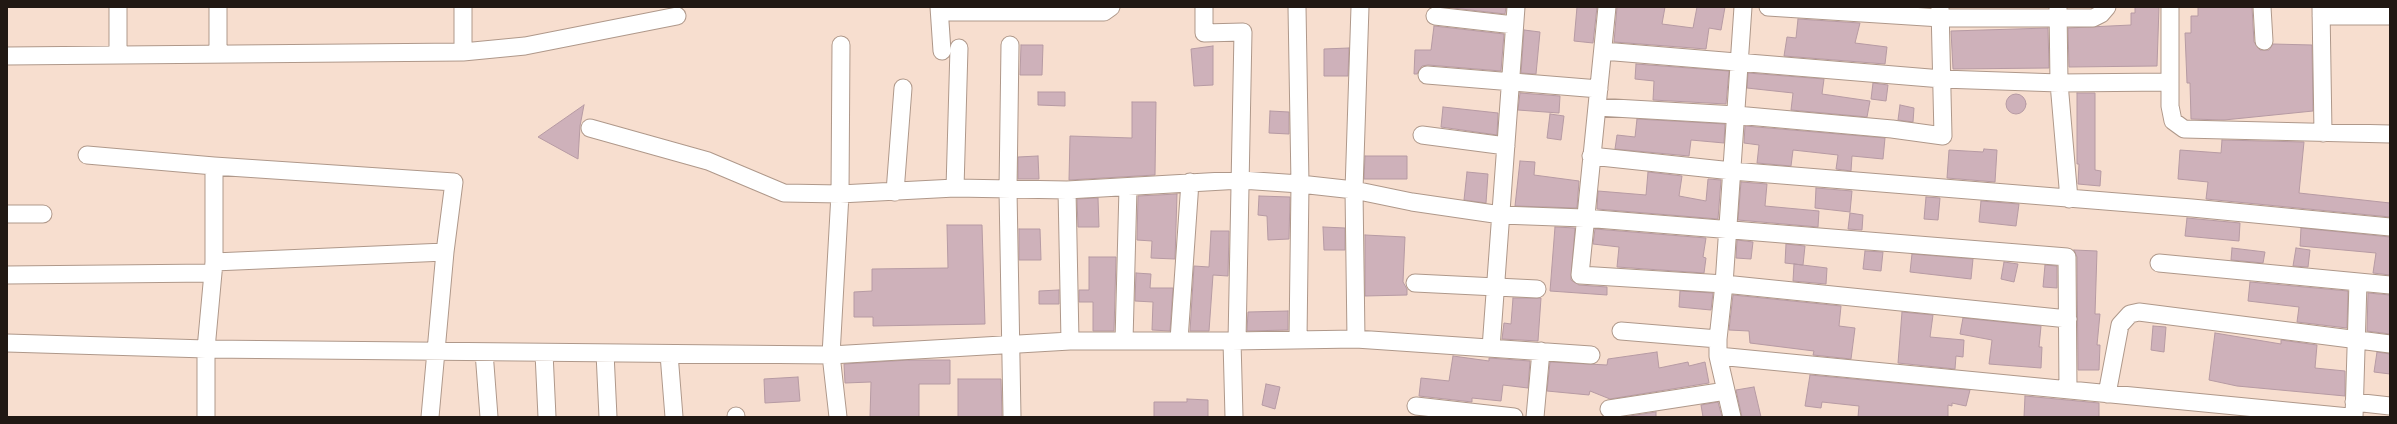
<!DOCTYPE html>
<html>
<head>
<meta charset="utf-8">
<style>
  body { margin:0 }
  #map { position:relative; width:2397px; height:424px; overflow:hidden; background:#f7decf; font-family:Mulish,sans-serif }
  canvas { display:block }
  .frame { position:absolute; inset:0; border:8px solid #211813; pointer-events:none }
</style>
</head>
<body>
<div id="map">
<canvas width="2397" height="424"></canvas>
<div class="frame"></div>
</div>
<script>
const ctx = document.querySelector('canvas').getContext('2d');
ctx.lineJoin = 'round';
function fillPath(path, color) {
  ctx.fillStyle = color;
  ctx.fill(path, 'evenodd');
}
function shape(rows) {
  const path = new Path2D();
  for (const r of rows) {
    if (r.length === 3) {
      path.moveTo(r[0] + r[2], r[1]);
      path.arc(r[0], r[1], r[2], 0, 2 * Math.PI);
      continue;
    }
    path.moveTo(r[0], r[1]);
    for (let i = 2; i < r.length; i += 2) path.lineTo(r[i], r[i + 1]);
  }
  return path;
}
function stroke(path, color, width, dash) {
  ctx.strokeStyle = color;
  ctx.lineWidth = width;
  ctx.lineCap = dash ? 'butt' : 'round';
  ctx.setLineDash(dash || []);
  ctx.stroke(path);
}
const building = shape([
  [1444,7,1506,7,1505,14,1444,7],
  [1577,7,1597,7,1593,43,1574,41,1577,7],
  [1617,7,1665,7,1662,24,1693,28,1697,7,1725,7,1721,30,1709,28,1706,49,1614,42,1617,7],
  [2135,7,2159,7,2157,66,2069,67,2068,28,2131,25,2131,13,2135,13,2135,7],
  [2198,7,2252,7,2254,42,2260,50,2269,50,2273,44,2312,45,2313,111,2224,120,2191,119,2190,83,2187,83,2185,33,2191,33,2191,16,2198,16,2198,7],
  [1798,19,1860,23,1855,43,1887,47,1885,64,1784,56,1787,37,1796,38,1798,19],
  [1434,26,1504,34,1501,71,1428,65,1422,66,1417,74,1414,74,1415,50,1431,50,1434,26],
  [2048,28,2049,68,1953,69,1951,31,2048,28],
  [1524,30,1540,32,1536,74,1521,73,1524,30],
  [1021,45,1043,45,1042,75,1020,75,1021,45],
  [1213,46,1213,85,1194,86,1191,49,1213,46],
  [1349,48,1348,76,1324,76,1324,49,1349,48],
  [1636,64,1729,71,1726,104,1653,100,1654,81,1635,79,1636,64],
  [1748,73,1824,79,1822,94,1870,101,1867,117,1791,110,1793,93,1747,88,1748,73],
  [1873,83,1888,85,1886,101,1871,99,1873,83],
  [1038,92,1065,92,1065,106,1038,105,1038,92],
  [1520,93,1560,96,1559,113,1518,110,1520,93],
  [2077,93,2095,93,2095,170,2101,171,2100,186,2078,184,2079,164,2077,164,2077,93],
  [2016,104,10],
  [1132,102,1156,102,1155,175,1069,180,1070,136,1132,138,1132,102],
  [584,105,580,126,578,159,538,137,584,105],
  [1900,105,1914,108,1913,122,1898,120,1900,105],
  [1443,107,1498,113,1497,135,1441,127,1443,107],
  [1270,111,1289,112,1289,134,1269,133,1270,111],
  [1550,114,1564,116,1561,140,1547,138,1550,114],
  [1637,119,1725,124,1724,143,1691,140,1689,156,1615,149,1617,135,1635,137,1637,119],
  [1745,126,1885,138,1883,159,1852,156,1851,171,1836,169,1838,155,1793,150,1791,166,1757,163,1759,145,1744,143,1745,126],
  [2222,140,2304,142,2299,193,2390,203,2390,217,2206,199,2208,182,2178,179,2180,150,2221,153,2222,140],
  [1984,149,1997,150,1995,182,1947,178,1949,150,1983,152,1984,149],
  [1038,156,1039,179,1018,179,1018,157,1038,156],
  [1365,156,1407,156,1407,179,1364,179,1365,156],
  [1520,161,1535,162,1534,175,1579,181,1577,208,1515,206,1520,161],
  [1467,172,1488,174,1486,203,1464,200,1467,172],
  [1648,172,1682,176,1679,196,1706,201,1708,179,1721,180,1718,219,1597,209,1598,191,1646,195,1648,172],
  [1741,182,1767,184,1765,206,1819,211,1818,227,1738,220,1741,182],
  [1816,188,1852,191,1850,212,1815,208,1816,188],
  [1177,194,1175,259,1151,258,1152,241,1137,240,1138,196,1177,194],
  [1259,196,1290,197,1289,239,1268,240,1267,216,1258,215,1259,196],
  [1926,197,1940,198,1938,220,1924,219,1926,197],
  [1098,198,1099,227,1078,227,1077,199,1098,198],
  [1981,201,2019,204,2016,226,1979,222,1981,201],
  [1850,213,1863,215,1862,230,1848,229,1850,213],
  [2187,218,2240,223,2239,241,2185,236,2187,218],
  [947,225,982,225,985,324,873,326,873,317,854,317,854,292,872,291,872,269,948,268,947,225],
  [1323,227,1345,228,1345,250,1324,250,1323,227],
  [1555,227,1575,228,1571,280,1579,285,1607,287,1607,295,1550,291,1555,227],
  [2301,228,2390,237,2390,275,2373,273,2376,253,2300,246,2301,228],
  [1019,229,1040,229,1041,260,1019,260,1019,229],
  [1595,229,1706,238,1703,257,1706,258,1704,273,1617,267,1619,247,1593,244,1595,229],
  [1211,231,1229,231,1228,276,1213,275,1209,331,1190,331,1194,266,1209,267,1211,231],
  [1365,235,1405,237,1403,282,1407,289,1407,295,1365,296,1365,235],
  [1737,240,1753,242,1751,259,1736,258,1737,240],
  [1786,244,1805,246,1803,265,1785,263,1786,244],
  [2232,248,2265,252,2263,263,2231,260,2232,248],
  [2296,248,2310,250,2308,267,2293,266,2296,248],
  [2074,250,2097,251,2095,314,2100,314,2097,345,2100,345,2099,370,2078,370,2077,257,2074,250],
  [1865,251,1883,252,1881,271,1863,269,1865,251],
  [1912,254,1973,259,1971,279,1910,272,1912,254],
  [1089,257,1116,257,1114,331,1093,331,1093,302,1079,302,1079,290,1089,290,1089,257],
  [2004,262,2018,264,2014,282,2001,279,2004,262],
  [1794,264,1827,268,1826,284,1793,281,1794,264],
  [2045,265,2057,266,2057,288,2043,287,2045,265],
  [1136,273,1151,274,1150,288,1173,288,1170,331,1152,330,1153,302,1135,301,1136,273],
  [2250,282,2348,291,2347,328,2297,322,2299,307,2248,301,2250,282],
  [1059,290,1059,304,1039,304,1039,291,1059,290],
  [1680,291,1713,293,1711,310,1679,307,1680,291],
  [2368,293,2390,295,2390,334,2367,331,2368,293],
  [1733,295,1841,306,1839,326,1855,328,1851,359,1813,355,1814,351,1750,343,1749,331,1729,330,1733,295],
  [1513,298,1541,298,1538,341,1502,339,1504,323,1511,324,1513,298],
  [1288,311,1288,330,1247,331,1248,312,1288,311],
  [1902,312,1933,315,1930,337,1964,340,1963,357,1956,356,1955,369,1898,363,1902,312],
  [1963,318,2041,326,2039,347,2042,347,2041,368,1989,364,1992,340,1960,334,1963,318],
  [2153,326,2166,327,2164,352,2151,350,2153,326],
  [2215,333,2281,344,2281,340,2317,345,2315,368,2345,371,2345,396,2237,386,2209,380,2215,333],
  [1657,352,1659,368,1688,362,1689,366,1705,362,1709,383,1610,399,1590,391,1589,395,1547,391,1550,362,1607,365,1608,359,1657,352],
  [2377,352,2390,354,2390,374,2374,372,2377,352],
  [1453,356,1489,361,1489,358,1530,361,1528,388,1503,385,1501,401,1472,398,1472,402,1419,396,1421,378,1449,381,1453,356],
  [909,360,950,360,950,384,919,384,919,417,870,417,871,382,845,383,844,364,909,360],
  [1810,375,1970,390,1966,406,1952,403,1952,406,1948,405,1948,417,1858,417,1859,406,1822,402,1821,408,1805,406,1810,375],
  [798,377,800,401,765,403,764,379,798,377],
  [958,379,1001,379,1002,417,958,417,958,379],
  [1266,384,1280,387,1275,409,1262,405,1266,384],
  [1754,387,1761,417,1742,417,1736,390,1754,387],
  [2025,396,2099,403,2099,417,2024,417,2025,396],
  [1187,399,1208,400,1208,417,1154,417,1154,402,1187,402,1187,399],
  [1718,402,1722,417,1703,417,1701,405,1718,402],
  [1656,412,1656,417,1623,417,1656,412]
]);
fillPath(building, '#ceb1ba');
stroke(building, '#b69aa3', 1);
const minor = shape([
  [118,7,118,54],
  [463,7,463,52],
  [939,7,942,51],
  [1204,7,1204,33,1243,32,1237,341],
  [1297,7,1300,184,1298,339],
  [1607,7,1580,275,1724,284,2068,319],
  [1768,7,1941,18,2093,18,2101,14,2107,7],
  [2170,7,2170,106,2173,121,2184,129,2390,134],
  [2262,7,2264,41],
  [2321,7,2323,133],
  [2058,8,2059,83,2069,199],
  [940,12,1104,12,1111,7],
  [1435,16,1514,25],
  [2321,16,2390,16],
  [1010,45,1008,190,1012,417],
  [1603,51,1942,79,2059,83,2170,82],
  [218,53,218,7],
  [7,56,463,52,525,46,677,16],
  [1427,75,1599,89],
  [1597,107,1736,115,1892,129,1943,136,1940,7],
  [590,128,708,161,784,193,840,194,955,188,1067,190,1241,180,1300,184,1354,190,1412,202,1501,215,1584,218,2067,257,2068,390],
  [1422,135,1506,146],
  [87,155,214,166,454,182,445,252,430,417],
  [1591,156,1732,171,2192,208,2390,227],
  [955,188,959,48],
  [1067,190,1070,341],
  [895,192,903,88],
  [7,214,43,214],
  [214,262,445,252],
  [2159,263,2390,285],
  [7,275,212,273],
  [1415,283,1537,289],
  [1621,331,1718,339],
  [1356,339,1354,190,1360,7],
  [1179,340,1190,182],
  [1124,341,1128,188],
  [1232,341,1234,417],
  [7,343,206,349,831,355,840,194,841,45],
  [1491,348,1516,7],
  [484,352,489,417],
  [544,353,547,417],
  [605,353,608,417],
  [669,354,674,417],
  [1718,356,2349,417],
  [2107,394,2120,325,2130,314,2139,312,2390,344],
  [2354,402,2390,406],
  [1416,406,1514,417],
  [1609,409,1726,391],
  [736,416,736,417],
  [206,417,206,349,214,262,214,166],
  [838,417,831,355,1070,341,1232,341,1356,339,1591,355],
  [1535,417,1541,351],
  [1732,417,1718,356,1718,339,1724,284,1743,7],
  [2354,417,2358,282]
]);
stroke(minor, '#af988a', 19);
stroke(minor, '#fff', 17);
</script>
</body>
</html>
